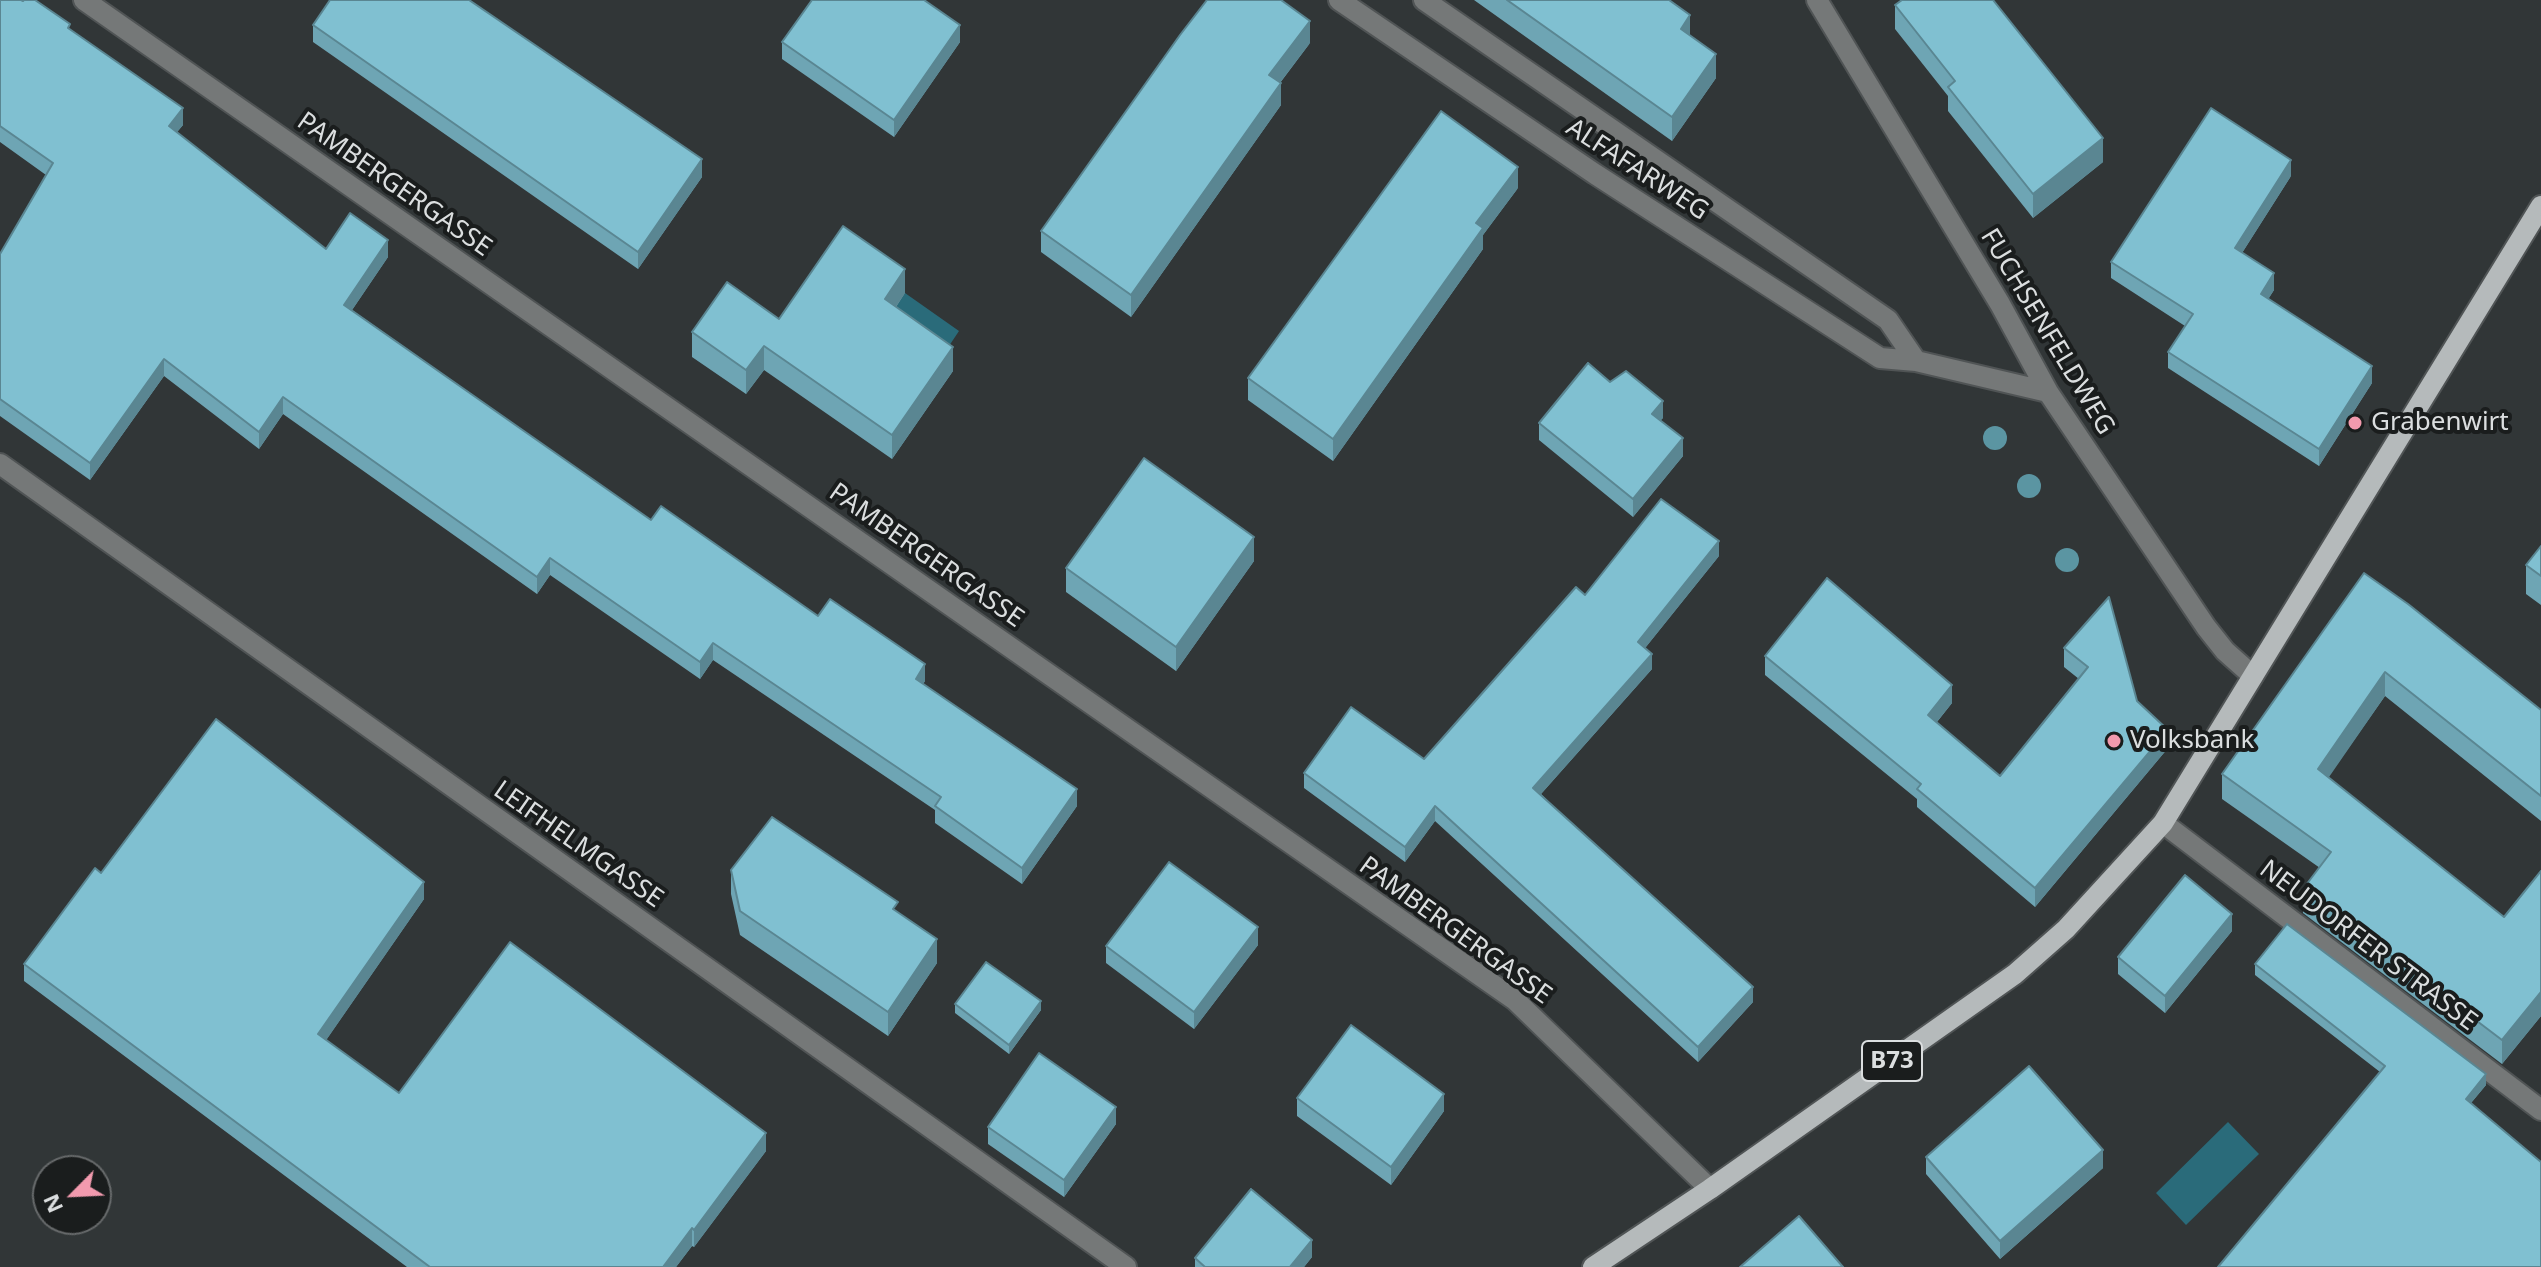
<!DOCTYPE html>
<html>
<head>
<meta charset="utf-8">
<style>
  body { margin:0 }
  #map { position:relative; width:2541px; height:1267px; overflow:hidden; background:#313637; font-family:"Noto Sans",sans-serif }
  canvas { display:block }
  .north { position:absolute; left:32px; top:1155px; width:80px; height:80px; box-sizing:border-box; background:#1a1d1d; border:2px solid #676a6b; border-radius:50%; rotate:246deg; font-size:22px; font-weight:700; line-height:32px; text-align:center; color:#dbdedf }
  .north::after { content:''; display:block; margin:auto; width:28px; height:36px; background:#f29aae; clip-path:polygon(50% 0,100% 100%,50% 72%,0 100%) }
</style>
</head>
<body>
<div id="map">
<canvas width="2541" height="1267"></canvas>
<div class="north">N</div>
</div>
<script>
const ctx = document.querySelector('canvas').getContext('2d');
ctx.lineJoin = 'round';
function fillPath(path, color) {
  ctx.fillStyle = color;
  ctx.fill(path, 'evenodd');
}
function shape(rows) {
  const path = new Path2D();
  for (const r of rows) {
    path.moveTo(r[0], r[1]);
    for (let i = 2; i < r.length; i += 2) path.lineTo(r[i], r[i + 1]);
  }
  return path;
}
function stroke(path, color, width, dash) {
  ctx.strokeStyle = color;
  ctx.lineWidth = width;
  ctx.lineCap = dash ? 'butt' : 'round';
  ctx.setLineDash(dash || []);
  ctx.stroke(path);
}
function drawText(font, color, halo, rows, align = 'center') {
  ctx.font = font + ' "Noto Sans",sans-serif';
  ctx.lineWidth = 8;
  ctx.setLineDash([]);
  ctx.textBaseline = 'middle';
  ctx.strokeStyle = halo;
  ctx.fillStyle = color;
  for (const [text, x, y, turn = 0] of rows) {
    ctx.save();
    ctx.translate(x, y);
    ctx.rotate((+turn || 0) * Math.PI / 180);
    ctx.textAlign = isNaN(turn) ? turn : align;
    if (halo) ctx.strokeText(text, 0, 0);
    ctx.fillText(text, 0, 0);
    ctx.restore();
  }
}
fillPath(shape([
  [905,293,959,331,939,361,885,323],
  [2228,1122,2259,1154,2186,1225,2156,1193]
]), '#2a6b7a');
const minor = shape([
  [84,0,1515,1000,1710,1189],
  [1339,0,1595,174,1880,358,1916,361,2048,392],
  [1424,0,1888,320,1916,361],
  [1817,0,2000,304,2048,392,2206,627,2225,651,2253,676],
  [0,464,1126,1267],
  [2163,823,2541,1110]
]);
const major = shape([
  [1593,1267,1710,1189,2015,974,2066,929,2163,823,2541,206]
]);
stroke(minor, '#505455', 24);
stroke(major, '#505455', 24);
stroke(minor, '#757878', 20);
stroke(major, '#b5babb', 20);
ctx.fillStyle = '#5b95a2';
for (const [x, y] of [
  [1995,438],
  [2029,486],
  [2067,560]
]) {
  ctx.beginPath();
  ctx.arc(x, y, 12, 0, 2 * Math.PI);
  ctx.fill();
}
fillPath(shape([
  [0,0,70,30,183,125,177,132,326,249,388,257,352,310,651,520,818,616,925,681,923,684,1077,806,1022,884,935,823,935,810,713,660,700,679,550,575,537,594,283,414,259,449,164,376,90,480,0,416,0,254,46,175,0,142],
  [1474,0,1669,0,1716,78,1672,141],
  [1895,5,2103,162,2033,218,1948,111,1948,96,1895,29],
  [313,25,702,177,638,269,313,42],
  [782,42,960,42,894,137,782,59],
  [1310,43,1280,83,1281,105,1131,317,1041,252,1041,231],
  [2291,176,2242,253,2274,290,2268,299,2372,383,2319,466,2168,368,2168,352,2185,326,2111,278,2111,262],
  [1518,188,1483,235,1483,249,1333,461,1248,400,1248,378],
  [905,293,896,307,953,371,892,459,764,370,746,394,692,357,692,332,779,319],
  [1610,382,1663,418,1660,420,1683,456,1633,517,1539,440,1539,423],
  [2541,546,2541,605,2526,594,2526,565],
  [1719,556,1645,648,1652,669,1541,794,1753,1002,1698,1062,1435,821,1405,862,1304,788,1304,773,1424,759,1585,595],
  [1254,561,1176,671,1066,592,1066,568],
  [2408,604,2541,710,2541,821,2385,696,2328,777,2504,917,2541,871,2541,1016,2502,1064,2303,913,2303,889,2320,868,2222,799,2222,774],
  [2064,648,2137,701,2168,748,2035,907,1917,807,1917,799,1765,675,1765,656,1952,703,1937,722,2000,776,2079,679,2064,667],
  [731,870,937,963,888,1036,740,935,731,894],
  [101,873,424,899,326,1040,399,1093,766,1151,694,1247,692,1246,676,1267,407,1267,24,981,24,964],
  [2232,931,2165,1013,2118,974,2118,957],
  [1258,945,1194,1029,1106,963,1106,946],
  [2255,964,2486,1085,2471,1103,2380,1072,2255,975],
  [955,1004,1041,1010,1009,1054,955,1013],
  [1297,1098,1444,1111,1391,1185,1297,1116],
  [1116,1124,1064,1197,988,1144,988,1127],
  [1926,1157,2103,1168,2000,1259,1926,1174],
  [1312,1257,1304,1267,1195,1267,1195,1258]
]), '#6ea5b4');
fillPath(shape([
  [1690,15,1690,40,1681,29],
  [1310,21,1310,43,1269,97,1269,75],
  [960,25,960,42,894,137,894,120],
  [1716,54,1716,78,1672,141,1672,117],
  [1281,83,1281,105,1131,317,1131,295],
  [183,108,183,125,169,142,169,126],
  [2103,138,2103,162,2033,218,2033,194],
  [702,159,702,177,638,269,638,252],
  [2291,160,2291,176,2235,264,2235,248],
  [1518,167,1518,188,1483,235,1483,249,1333,461,1333,439,1476,223],
  [388,240,388,257,344,322,344,305],
  [905,269,905,293,885,323,885,299],
  [2274,273,2274,290,2261,311,2261,294],
  [764,346,764,370,746,394,746,370],
  [953,347,953,371,892,459,892,435],
  [164,359,164,376,90,480,90,463],
  [2372,366,2372,383,2319,466,2319,449],
  [283,397,283,414,259,449,259,432],
  [1663,401,1663,418,1652,431,1652,414],
  [1683,438,1683,456,1633,517,1633,499],
  [1254,537,1254,561,1176,671,1176,647],
  [1719,541,1719,556,1638,657,1638,642],
  [550,558,550,575,537,594,537,577],
  [713,643,713,660,700,679,700,662],
  [1652,654,1652,669,1533,803,1533,788],
  [925,664,925,681,916,695,916,679],
  [2385,672,2385,696,2318,793,2318,769],
  [1952,685,1952,703,1928,733,1928,715],
  [2168,730,2168,748,2035,907,2035,888],
  [1077,789,1077,806,1022,884,1022,868],
  [1435,806,1435,821,1405,862,1405,847],
  [424,882,424,899,318,1052,318,1034],
  [2232,914,2232,931,2165,1013,2165,996],
  [1258,927,1258,945,1194,1029,1194,1012],
  [937,939,937,963,888,1036,888,1012],
  [1753,987,1753,1002,1698,1062,1698,1047],
  [2541,992,2541,1016,2502,1064,2502,1040],
  [1041,1001,1041,1010,1009,1054,1009,1045],
  [2486,1074,2486,1085,2466,1109,2466,1099],
  [1444,1094,1444,1111,1391,1185,1391,1167],
  [1116,1107,1116,1124,1064,1197,1064,1180],
  [766,1133,766,1151,694,1247,694,1230],
  [2103,1150,2103,1168,2000,1259,2000,1241],
  [692,1228,692,1246,676,1267,663,1267],
  [1312,1240,1312,1257,1304,1267,1290,1267]
]), '#5a8692');
const building = shape([
  [0,0,21,0,23,1,24,0,35,0,70,24,68,28,183,108,169,126,326,249,350,213,388,240,344,305,651,520,661,506,818,616,830,599,925,664,916,679,1077,789,1022,868,935,806,941,797,713,643,700,662,550,558,537,577,283,397,259,432,164,359,90,463,0,399,0,254,53,163,0,126,0,0],
  [330,0,469,0,702,159,638,252,313,25,330,0],
  [812,0,924,0,960,25,894,120,782,42,812,0],
  [1207,0,1281,0,1310,21,1269,75,1281,83,1131,295,1041,231,1180,35,1207,0],
  [1507,0,1669,0,1690,15,1681,29,1716,54,1672,117,1507,0],
  [1902,0,1993,0,2103,138,2033,194,1948,87,1955,81,1895,5,1902,0],
  [2211,108,2291,160,2235,248,2274,273,2261,294,2372,366,2319,449,2168,352,2193,314,2111,262,2211,108],
  [1441,111,1518,167,1476,223,1483,228,1333,439,1248,378,1441,111],
  [843,226,905,269,885,299,953,347,892,435,764,346,746,370,692,332,727,282,779,319,843,226],
  [1588,363,1610,382,1626,371,1663,401,1652,414,1683,438,1633,499,1539,423,1588,363],
  [1144,458,1254,537,1176,647,1066,568,1144,458],
  [1661,499,1719,541,1638,642,1652,654,1533,788,1753,987,1698,1047,1435,806,1405,847,1304,773,1351,707,1424,759,1576,587,1585,595,1661,499],
  [2541,546,2541,576,2526,565,2541,546],
  [2364,573,2408,604,2541,710,2541,796,2385,672,2318,769,2504,917,2541,871,2541,992,2502,1040,2303,889,2331,852,2222,774,2364,573],
  [1827,578,1952,685,1928,715,2000,776,2088,667,2064,648,2109,597,2137,701,2168,730,2035,888,1917,789,1921,784,1765,656,1827,578],
  [216,719,424,882,318,1034,399,1093,510,942,766,1133,694,1230,692,1228,663,1267,430,1267,24,964,95,868,101,873,216,719],
  [772,817,898,902,893,909,937,939,888,1012,740,911,731,870,772,817],
  [1169,862,1258,927,1194,1012,1106,946,1169,862],
  [2185,875,2232,914,2165,996,2118,957,2185,875],
  [2287,924,2486,1074,2466,1099,2541,1162,2541,1267,2218,1267,2385,1066,2255,964,2287,924],
  [986,962,1041,1001,1009,1045,955,1004,986,962],
  [1351,1025,1444,1094,1391,1167,1297,1098,1351,1025],
  [1039,1053,1116,1107,1064,1180,988,1127,1039,1053],
  [2029,1066,2103,1150,2000,1241,1926,1157,2029,1066],
  [1251,1189,1312,1240,1290,1267,1205,1267,1195,1258,1251,1189],
  [1799,1216,1843,1267,1740,1267,1799,1216]
]);
fillPath(building, '#80c0d1');
stroke(building, '#5a8692', 2);
for (const [x, y, r, color] of [
  [2355,423,8,"#f29aae"],
  [2114,741,8,"#f29aae"]
]) {
  const dot = new Path2D();
  dot.arc(x, y, r, 0, 2 * Math.PI);
  ctx.fillStyle = color;
  ctx.fill(dot);
  stroke(dot, '#1a1d1d', 3);
}
for (const [x, y, w] of [
  [1892,1061,60]
]) {
  const box = new Path2D();
  box.roundRect(x - w / 2, y - 20, w, 40, 6);
  ctx.fillStyle = '#1a1d1d';
  ctx.fill(box);
  stroke(box, '#dbdedf', 2);
}
drawText('bold 24px', '#dbdedf', null, [
  ["B73",1892,1061]
]);
drawText('26px', '#dbdedf', '#1a1d1d', [
  ["ALFAFARWEG",1637,170,33],
  ["PAMBERGERGASSE",394,185,35],
  ["FUCHSENFELDWEG",2047,332,59],
  ["PAMBERGERGASSE",926,556,35],
  ["LEIFHELMGASSE",578,845,35],
  ["PAMBERGERGASSE",1455,931,36],
  ["NEUDORFER STRASSE",2368,946,37]
]);
drawText('26px', '#dbdedf', '#1a1d1d', [
  ["Grabenwirt",2371,423],
  ["Volksbank",2130,741]
], 'left');
</script>
</body>
</html>
